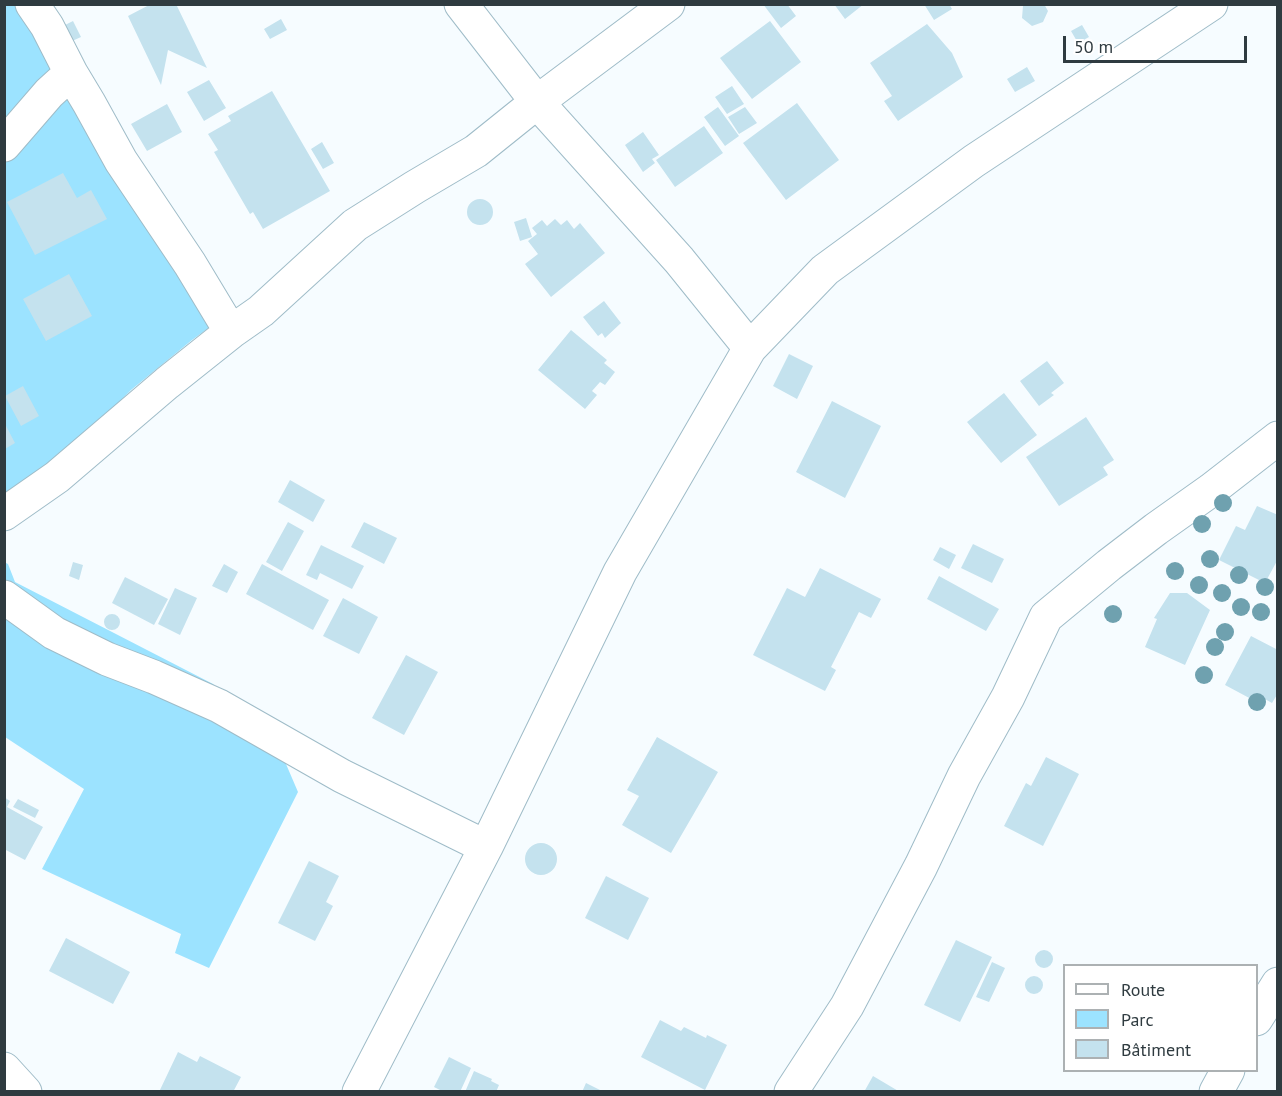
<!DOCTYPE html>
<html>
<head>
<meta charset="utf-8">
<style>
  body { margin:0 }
  #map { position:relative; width:1282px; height:1096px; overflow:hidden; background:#f6fcff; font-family:"PT Sans",sans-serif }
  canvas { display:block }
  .frame { position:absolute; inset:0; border:6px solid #2f3b40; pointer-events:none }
  .legend { position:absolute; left:1063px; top:964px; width:195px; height:108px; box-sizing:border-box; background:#fff; border:2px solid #acb1b3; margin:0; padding:8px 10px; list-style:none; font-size:18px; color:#2f3b40 }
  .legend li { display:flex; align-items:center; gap:12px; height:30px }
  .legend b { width:30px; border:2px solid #acb1b3 }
  .scale { position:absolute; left:1063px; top:36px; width:184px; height:27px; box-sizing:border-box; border:3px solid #2f3b40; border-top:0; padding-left:8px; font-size:18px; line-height:21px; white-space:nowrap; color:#2f3b40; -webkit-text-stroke:4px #fff; paint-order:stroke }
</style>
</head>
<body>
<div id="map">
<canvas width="1282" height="1096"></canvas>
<div class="frame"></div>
<ul class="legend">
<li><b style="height:8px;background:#fff"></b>Route</li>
<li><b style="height:16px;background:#9ce3ff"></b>Parc</li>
<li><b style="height:16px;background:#c4e2ee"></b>Bâtiment</li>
</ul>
<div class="scale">50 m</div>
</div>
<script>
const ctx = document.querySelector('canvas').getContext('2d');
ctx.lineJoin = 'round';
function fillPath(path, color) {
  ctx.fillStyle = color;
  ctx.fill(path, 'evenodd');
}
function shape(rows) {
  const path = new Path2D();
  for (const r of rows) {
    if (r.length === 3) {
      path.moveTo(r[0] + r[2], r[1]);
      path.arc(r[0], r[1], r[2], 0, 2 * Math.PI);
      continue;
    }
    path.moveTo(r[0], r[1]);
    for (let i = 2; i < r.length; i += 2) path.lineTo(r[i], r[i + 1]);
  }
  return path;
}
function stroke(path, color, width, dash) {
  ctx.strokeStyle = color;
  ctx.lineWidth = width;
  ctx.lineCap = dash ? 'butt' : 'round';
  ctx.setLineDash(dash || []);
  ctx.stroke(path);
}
fillPath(shape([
  [5,5,36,5,221,319,192,340,131,390,52,470,5,502],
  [4,562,8,564,15,582,213,684,283,757,298,792,209,968,175,953,181,934,42,869,84,789,5,737]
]), '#9ce3ff');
fillPath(shape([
  [151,4,176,4,207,68,168,50,161,85,128,16],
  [763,4,787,4,796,16,781,28],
  [834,4,864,4,845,19],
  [924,4,949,4,952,9,934,20],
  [1025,4,1044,4,1048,11,1043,22,1032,26,1022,18,1023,6],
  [281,19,287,30,270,39,264,29],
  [73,21,81,37,70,42,63,26],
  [770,21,801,62,752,99,720,58],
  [927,24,952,53,963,77,898,121,884,101,892,96,870,63],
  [1082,25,1089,37,1078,43,1071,31],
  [1027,67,1035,81,1015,92,1007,79],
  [209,80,226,108,204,121,187,92],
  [732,86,744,104,727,114,715,97],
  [272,91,330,191,263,229,253,212,250,214,214,152,218,150,208,134,231,121,228,116],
  [797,103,839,160,786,200,743,143],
  [167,104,182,132,147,151,131,124],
  [718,107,739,136,725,146,704,117],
  [745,107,757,123,739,134,728,117],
  [704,126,723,153,675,187,656,160],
  [643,132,659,155,652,159,655,163,643,172,625,145],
  [322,142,334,163,323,169,311,149],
  [63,173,77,198,91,190,107,219,35,255,7,202],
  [480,212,13],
  [526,218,532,237,520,241,514,222],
  [555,219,561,225,567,220,574,229,580,223,605,253,551,297,525,264,538,254,528,241,537,234,532,228,542,220,547,226],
  [69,274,92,316,46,341,23,299],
  [604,301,621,323,605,338,602,333,598,336,583,317],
  [571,330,607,360,604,363,615,372,605,385,600,382,592,391,597,395,585,409,538,370],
  [789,354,813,366,797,399,773,386],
  [1047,361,1064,383,1051,393,1054,395,1039,406,1020,381],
  [23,386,39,416,21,426,5,396],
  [1004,393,1037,435,1001,463,967,422],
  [832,401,881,426,845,498,796,472],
  [1086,417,1114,460,1103,467,1108,475,1059,506,1026,457],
  [5,424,15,443,5,449],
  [290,480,325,500,313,522,278,502],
  [1257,506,1278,515,1278,559,1265,583,1219,560,1236,526,1245,530],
  [288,522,304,531,282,571,266,562],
  [364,522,397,538,384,564,351,547],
  [973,544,1004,559,992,583,961,568],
  [321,545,364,566,352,589,320,573,317,580,306,575],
  [940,547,956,555,949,569,933,560],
  [73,562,83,565,79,580,69,576],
  [224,564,238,572,227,593,212,586],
  [262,564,329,600,313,630,246,594],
  [820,568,881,599,871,618,859,612,831,667,836,670,825,691,753,655,787,588,805,597],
  [939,576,999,609,986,631,927,599],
  [125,577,168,599,154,625,112,603],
  [175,588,197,598,180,635,158,624],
  [1170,593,1187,593,1210,610,1185,665,1145,647,1157,619,1154,618],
  [343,598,378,617,359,654,323,636],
  [112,622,8],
  [1251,636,1278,650,1278,693,1272,703,1256,694,1253,700,1225,685],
  [406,655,438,672,404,735,372,718],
  [657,737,718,772,671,853,622,825,639,796,627,790],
  [1046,757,1079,774,1043,846,1004,826,1026,783,1031,786],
  [4,797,10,801,7,807,43,827,25,860,4,849],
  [18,799,39,810,35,818,13,807],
  [541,859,16],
  [309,861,339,876,326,902,333,906,315,941,278,923],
  [606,876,649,898,628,940,585,918],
  [66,938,130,972,113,1004,49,971],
  [956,940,992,957,960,1022,924,1005],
  [1044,959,9],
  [992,962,1005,968,989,1002,976,997],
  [1034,985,9],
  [660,1020,681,1031,684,1027,706,1038,707,1035,727,1045,705,1090,641,1057],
  [178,1052,197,1062,200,1056,241,1077,233,1092,159,1092],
  [449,1057,471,1068,460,1092,444,1092,434,1087],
  [474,1071,492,1079,491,1081,499,1085,496,1092,465,1092],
  [873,1076,900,1092,864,1092],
  [586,1083,604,1092,582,1092]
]), '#c4e2ee');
const minor = shape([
  [32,4,47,26,71,73,89,103,121,161,190,264,231,332],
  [461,4,537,102,679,260,750,348],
  [4,145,49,93,71,73],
  [4,514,57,477,167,383,231,332,261,311,355,225,415,187,476,151,537,102,668,4],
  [4,597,54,633,107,659,154,677,219,706,342,776,486,847],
  [1256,1019,1278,984],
  [4,1069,25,1092],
  [359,1092,486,847,620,572,750,348,825,270,974,161,1211,4],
  [791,1092,847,1006,921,866,964,776,1008,697,1046,617,1109,565,1156,529,1211,490,1278,438],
  [1216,1092,1228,1070]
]);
stroke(minor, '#9fbcc8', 35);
stroke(minor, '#fff', 33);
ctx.fillStyle = '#6fa1af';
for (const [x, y] of [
  [1223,503],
  [1202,524],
  [1210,559],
  [1175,571],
  [1239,575],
  [1199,585],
  [1265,587],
  [1222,593],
  [1241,607],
  [1261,612],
  [1113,614],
  [1225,632],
  [1215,647],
  [1204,675],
  [1257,702]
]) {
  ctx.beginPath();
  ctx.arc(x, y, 9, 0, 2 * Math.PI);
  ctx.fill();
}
</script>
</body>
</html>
